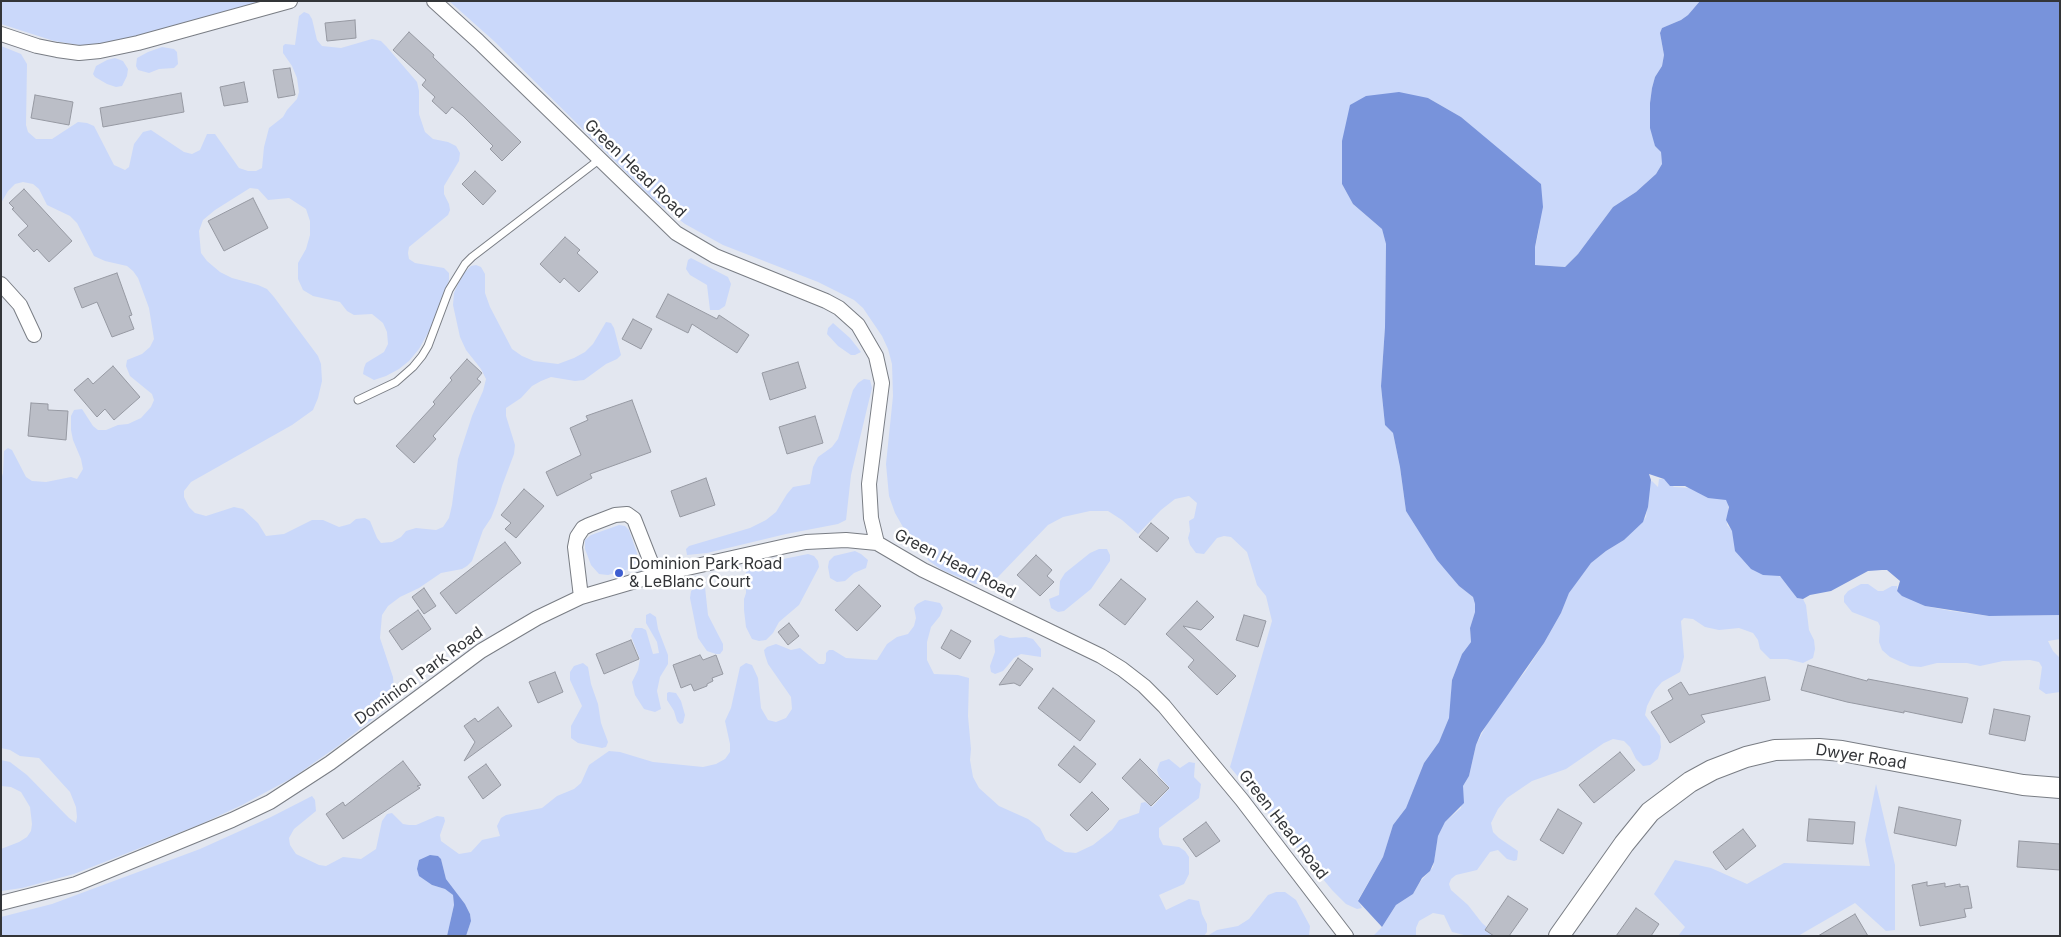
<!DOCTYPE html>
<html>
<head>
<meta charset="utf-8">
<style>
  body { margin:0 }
  #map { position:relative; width:2061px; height:937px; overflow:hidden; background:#e3e7f0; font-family:Inter,sans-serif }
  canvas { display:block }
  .frame { position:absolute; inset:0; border:2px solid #333538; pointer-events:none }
</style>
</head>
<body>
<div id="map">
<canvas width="2061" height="937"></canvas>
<div class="frame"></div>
</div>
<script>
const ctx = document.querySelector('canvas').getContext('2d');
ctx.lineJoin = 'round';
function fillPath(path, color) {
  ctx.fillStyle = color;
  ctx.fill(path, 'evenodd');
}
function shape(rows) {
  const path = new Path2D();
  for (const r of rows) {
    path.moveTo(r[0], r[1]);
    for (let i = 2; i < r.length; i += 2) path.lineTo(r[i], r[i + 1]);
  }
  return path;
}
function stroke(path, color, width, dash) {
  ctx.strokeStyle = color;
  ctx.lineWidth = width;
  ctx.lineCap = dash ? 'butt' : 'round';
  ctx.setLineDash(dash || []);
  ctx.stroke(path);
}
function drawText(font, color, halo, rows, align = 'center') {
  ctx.font = font + ' Inter,sans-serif';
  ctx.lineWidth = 5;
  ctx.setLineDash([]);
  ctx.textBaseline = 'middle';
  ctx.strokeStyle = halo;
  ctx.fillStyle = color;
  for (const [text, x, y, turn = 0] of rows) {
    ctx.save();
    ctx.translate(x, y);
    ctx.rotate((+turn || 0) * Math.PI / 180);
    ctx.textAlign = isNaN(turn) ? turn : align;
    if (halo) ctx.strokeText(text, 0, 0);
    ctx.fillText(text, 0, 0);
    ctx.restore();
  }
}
fillPath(shape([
  [1,1,265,1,116,43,85,46,54,41,1,24],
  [449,1,1700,1,1688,15,1681,20,1662,28,1660,33,1664,55,1662,66,1655,77,1652,88,1650,103,1655,146,1661,152,1662,164,1656,174,1636,192,1613,207,1578,254,1565,267,1535,265,1535,247,1539,230,1511,161,1461,117,1428,98,1342,184,1353,204,1382,229,1386,244,1385,327,1381,386,1385,425,1393,433,1400,467,1406,511,1459,586,1473,597,1475,604,1475,612,1470,628,1471,642,1462,654,1452,680,1450,718,1439,742,1424,763,1406,808,1393,825,1383,857,1358,900,1362,908,1357,909,1346,904,1332,890,1230,767,1272,621,1266,596,1257,585,1247,552,1231,537,1224,536,1217,538,1204,554,1196,553,1190,545,1188,538,1190,531,1189,521,1194,518,1197,503,1189,496,1175,499,1161,510,1138,534,1122,520,1108,511,1090,511,1063,517,1048,525,998,577,988,583,975,584,942,570,929,561,907,534,895,513,889,496,886,464,893,396,892,364,888,349,882,336,863,308,854,300,818,282,723,245,685,224,656,202,494,41],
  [304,12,309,14,312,19,317,40,322,46,341,48,372,39,381,41,386,46,417,82,419,91,419,114,425,132,433,139,448,142,456,146,460,153,459,161,444,186,444,194,449,204,450,210,448,215,409,247,408,253,409,259,415,263,444,268,449,273,449,280,432,326,419,349,409,361,399,369,386,376,374,380,363,374,364,368,366,363,384,352,388,344,387,332,383,323,372,314,354,315,347,311,340,302,313,296,303,290,298,279,298,263,306,249,310,235,310,221,306,209,289,198,268,200,258,189,250,188,215,210,203,220,199,231,201,253,207,261,220,272,232,278,258,285,267,289,274,297,318,356,321,364,322,381,318,398,313,410,292,425,191,482,184,491,184,497,189,507,195,513,206,516,234,507,243,509,258,523,266,536,284,534,312,520,323,520,339,527,350,524,356,519,365,518,370,521,377,538,381,543,392,542,401,537,406,531,416,528,436,530,443,527,449,518,452,505,458,459,472,416,483,391,486,379,481,369,466,350,460,337,453,305,454,293,458,284,464,273,471,266,476,265,481,267,485,274,485,293,490,307,512,349,522,356,534,361,558,364,574,358,585,352,593,344,606,322,611,323,614,328,621,355,617,359,606,364,584,380,575,381,551,377,541,381,532,386,521,398,506,408,506,416,515,445,514,454,502,486,497,503,491,518,483,530,472,561,467,566,462,569,441,573,419,588,400,597,388,606,382,615,380,638,393,677,394,689,392,703,387,708,338,746,292,778,242,805,201,824,74,874,22,888,1,891,1,849,19,842,27,837,31,831,32,824,30,807,21,792,11,787,1,786,1,760,10,762,27,775,69,818,76,823,77,817,76,807,70,792,39,758,20,756,10,750,1,748,1,480,3,473,4,451,8,448,12,450,26,477,32,481,46,482,71,477,77,479,83,469,81,459,73,440,71,430,71,416,74,410,82,409,93,426,98,430,106,430,118,425,128,424,141,418,151,407,154,400,152,394,130,376,126,366,127,360,142,354,150,347,154,339,149,308,138,278,133,271,127,266,105,261,94,256,77,223,70,216,47,205,39,189,33,184,23,182,15,184,8,191,1,203,1,46,21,54,27,64,26,125,28,132,36,139,52,139,78,122,87,123,94,126,114,165,125,170,129,167,134,144,143,132,151,130,184,152,192,154,200,150,207,134,215,134,239,168,248,171,256,171,262,168,264,147,269,128,283,117,287,110,297,99,299,92,297,78,292,66,283,53,283,46,285,44,295,45,299,16],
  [162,47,174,49,177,52,178,64,174,68,159,69,149,73,138,70,136,66,137,58,148,52],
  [115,58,123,61,128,69,127,76,122,86,116,87,107,84,95,77,93,74,96,66,107,60],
  [691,258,728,277,731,284,725,306,719,310,710,310,707,285,690,275,686,269,688,260],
  [833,323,850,338,861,352,855,355,851,355,838,346,827,334,828,328],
  [864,379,870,380,872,388,851,475,846,520,838,524,786,534,707,553,687,555,686,549,689,546,750,528,766,520,776,512,787,494,793,487,810,484,813,467,818,457,832,447,838,439,853,390,858,383],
  [1659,479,1664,479,1674,487,1691,488,1708,498,1723,498,1729,502,1727,525,1775,574,1784,579,1797,598,1803,599,1806,605,1809,630,1814,640,1815,649,1813,658,1803,663,1787,659,1770,659,1760,649,1758,640,1753,633,1739,628,1719,630,1705,627,1693,619,1684,618,1681,621,1684,657,1680,672,1662,682,1655,690,1647,706,1645,715,1660,736,1661,747,1658,759,1650,765,1643,766,1636,759,1630,747,1624,741,1613,739,1604,743,1566,769,1532,781,1507,798,1498,809,1491,823,1493,832,1499,838,1518,851,1517,860,1514,861,1507,859,1498,850,1490,852,1477,870,1456,875,1451,879,1449,884,1451,890,1468,905,1482,923,1497,936,1468,936,1452,932,1444,915,1433,913,1419,921,1416,928,1416,936,1373,936,1382,927,1396,905,1413,894,1420,882,1433,867,1438,836,1445,822,1461,808,1463,786,1469,776,1476,745,1488,722,1506,695,1525,672,1544,643,1561,613,1569,593,1579,578,1591,563,1606,551,1624,540,1646,517,1650,482,1652,481,1658,487],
  [619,525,625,526,629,530,637,553,637,562,629,569,608,575,599,574,591,565,585,549,585,540,591,535],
  [1099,549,1107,549,1110,555,1110,561,1091,589,1064,611,1058,612,1051,608,1049,599,1059,595,1060,581,1065,573,1090,553],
  [855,551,861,554,868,560,866,568,854,573,845,581,837,582,830,578,828,567,829,561,834,556],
  [808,554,814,556,818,561,819,567,799,605,779,622,773,633,766,640,759,641,752,639,746,627,744,610,744,599,746,593,746,572,750,568,759,564],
  [1861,584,1868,584,1878,591,1883,591,1892,586,1897,586,1897,591,1925,606,1951,611,1989,616,2060,615,2060,639,2048,641,2053,651,2060,658,2060,692,2046,694,2039,689,2042,667,2039,662,2030,660,2003,661,1980,666,1967,663,1937,663,1921,667,1910,666,1890,657,1882,650,1879,642,1880,626,1878,622,1852,612,1844,602,1844,596,1848,591],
  [698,585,703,585,705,587,708,615,723,644,723,650,720,654,716,654,707,651,698,638,690,598,691,591],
  [925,600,940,603,943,608,940,616,931,627,927,642,927,660,934,674,958,675,969,678,968,716,971,749,970,760,973,777,979,788,999,806,1028,819,1040,828,1046,840,1065,852,1076,853,1093,845,1112,830,1119,820,1139,813,1141,803,1145,802,1152,807,1170,788,1159,776,1157,770,1160,762,1169,759,1180,768,1189,762,1195,763,1194,777,1201,784,1199,798,1159,828,1159,837,1163,845,1179,847,1185,851,1189,857,1189,874,1184,884,1159,895,1166,910,1189,899,1199,901,1202,914,1207,924,1207,932,1204,936,466,936,471,921,470,914,465,904,446,879,441,859,417,869,420,876,432,885,445,889,453,895,454,905,447,936,1,936,1,917,52,904,200,849,271,817,312,796,315,800,316,811,294,829,289,838,290,845,296,854,319,865,326,866,343,857,361,859,376,849,382,821,387,814,392,813,403,824,409,825,416,825,437,816,444,817,445,821,440,835,441,841,459,854,471,852,482,840,500,836,497,826,501,818,506,815,542,808,557,796,574,789,581,783,589,765,609,751,620,752,653,762,703,767,716,764,725,759,730,752,730,744,725,721,731,708,740,667,746,663,752,665,758,678,761,708,768,720,776,722,786,718,792,709,791,697,768,664,765,655,764,650,767,647,776,644,791,650,800,648,819,664,824,664,826,661,826,653,829,650,833,650,846,658,877,660,887,644,897,637,908,634,914,626,916,618,914,608,917,604],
  [650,613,656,617,658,629,668,655,668,664,660,677,657,691,661,709,655,712,644,709,635,695,632,682,638,670,640,659,631,636,635,628,642,628,646,630,653,654,659,653,657,642,646,623,646,615],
  [1000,635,1010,638,1026,637,1033,639,1041,649,1041,657,1021,654,1014,658,1003,671,995,674,991,672,990,666,995,652,994,640],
  [583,663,588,667,591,684,598,704,601,723,608,742,606,747,602,748,578,743,571,738,571,726,582,706,570,680,570,672,574,666],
  [669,692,676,693,681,701,685,715,683,723,680,724,677,721,674,711,667,700,667,693],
  [1876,784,1895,865,1895,930,1886,931,1855,903,1798,936,1678,936,1685,927,1654,894,1675,860,1711,868,1747,884,1784,863,1870,866,1865,840],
  [1276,892,1285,892,1296,900,1310,926,1309,936,1207,936,1217,930,1238,926,1249,919,1268,895]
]), '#cad8fa');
fillPath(shape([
  [1700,1,2060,1,2060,615,1989,616,1925,606,1902,596,1897,591,1900,581,1887,570,1882,570,1868,571,1831,591,1810,595,1803,599,1797,598,1780,576,1763,575,1751,569,1735,551,1732,531,1726,520,1729,507,1726,500,1708,498,1685,486,1670,486,1664,479,1649,474,1651,480,1648,507,1643,522,1624,540,1606,551,1591,563,1569,593,1561,613,1544,643,1481,733,1476,745,1469,776,1463,786,1464,803,1445,822,1438,836,1434,862,1430,871,1422,878,1413,894,1396,905,1382,927,1358,901,1383,857,1393,825,1406,808,1424,763,1439,742,1449,718,1452,680,1462,654,1471,642,1470,628,1475,612,1475,604,1473,597,1459,586,1437,560,1406,511,1400,467,1393,433,1385,425,1381,386,1385,327,1386,244,1382,229,1353,204,1342,184,1342,141,1350,105,1366,96,1399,92,1428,98,1461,117,1541,184,1543,207,1535,247,1535,265,1565,267,1578,254,1613,207,1636,192,1656,174,1662,164,1661,152,1655,146,1650,128,1650,103,1652,88,1655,77,1662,66,1664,55,1660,33,1662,28,1681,20,1688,15],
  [430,855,438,856,441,859,446,879,465,904,470,914,471,921,466,936,447,936,454,905,453,895,445,889,432,885,419,876,417,869,419,860]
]), '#7893db');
const building = shape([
  [355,20,356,38,327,41,325,23,355,20],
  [409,32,434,55,433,57,521,142,502,161,490,149,493,146,463,116,452,107,446,114,432,101,435,97,422,85,426,80,393,50,409,32],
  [290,68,295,95,278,98,273,70,290,68],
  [244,82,248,102,224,106,220,87,244,82],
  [181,93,184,112,103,127,100,108,181,93],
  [35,95,73,102,69,125,31,118,35,95],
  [475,171,496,191,483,205,462,184,475,171],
  [24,189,72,241,49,262,37,249,34,252,18,235,28,226,12,209,14,208,9,203,24,189],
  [253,198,268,228,224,251,208,221,253,198],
  [565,237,580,250,577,253,598,272,579,292,564,278,560,283,540,264,565,237],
  [117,273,132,315,129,316,134,329,112,337,97,302,82,308,74,288,117,273],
  [668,294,717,319,719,315,749,335,737,353,692,324,688,333,656,317,668,294],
  [633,319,652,329,641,349,622,339,633,319],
  [467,359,482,373,477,379,481,382,433,436,436,439,414,463,396,446,435,404,433,402,452,380,450,378,467,359],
  [798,362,806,388,770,400,762,373,798,362],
  [113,366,140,397,114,420,105,409,97,417,74,390,88,378,93,384,113,366],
  [632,400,651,452,590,474,592,478,557,496,546,472,581,455,570,428,588,420,586,416,632,400],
  [31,403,48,404,48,410,68,411,66,440,28,436,31,403],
  [815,416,823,443,787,454,779,427,815,416],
  [706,478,715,505,680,517,671,491,706,478],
  [524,489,544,506,516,538,505,529,511,523,501,515,524,489],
  [1151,523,1169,538,1157,552,1139,537,1151,523],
  [505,542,521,563,456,614,440,593,505,542],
  [1036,555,1052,570,1047,576,1054,582,1040,596,1017,575,1036,555],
  [1121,579,1146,599,1125,625,1099,605,1121,579],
  [859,585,881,606,857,631,835,610,859,585],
  [424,588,436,606,424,614,412,597,424,588],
  [1197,601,1214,617,1201,630,1183,626,1236,676,1217,695,1188,667,1194,660,1166,634,1197,601],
  [418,610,431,629,402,650,389,631,418,610],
  [1244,615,1266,621,1258,647,1236,640,1244,615],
  [789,623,799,636,788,645,778,632,789,623],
  [951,630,971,641,960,659,941,648,951,630],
  [631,640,639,659,604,674,596,654,631,640],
  [700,655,703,660,716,655,723,674,712,678,713,681,707,684,707,686,694,691,691,684,681,688,673,665,700,655],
  [1018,658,1033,669,1020,686,1014,683,999,685,1018,658],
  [1808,665,1867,681,1868,679,1968,698,1962,723,1904,711,1904,713,1847,702,1801,690,1808,665],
  [555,672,563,692,538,703,529,682,555,672],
  [1765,677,1770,700,1701,715,1705,722,1670,743,1651,712,1673,699,1668,690,1681,682,1689,695,1765,677],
  [1053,688,1095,721,1080,741,1038,708,1053,688],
  [498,707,512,726,464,761,475,742,464,726,475,718,478,722,498,707],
  [1994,709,2030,716,2025,741,1989,734,1994,709],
  [1074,746,1096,764,1080,783,1058,765,1074,746],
  [1620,752,1635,770,1594,803,1579,785,1620,752],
  [1140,759,1169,788,1151,806,1122,778,1140,759],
  [403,761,421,785,417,786,420,788,343,839,326,814,343,802,345,806,403,761],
  [486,764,501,785,483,799,468,777,486,764],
  [1092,792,1109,809,1087,831,1070,815,1092,792],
  [1899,807,1961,820,1956,846,1894,833,1899,807],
  [1558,809,1582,823,1563,854,1540,840,1558,809],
  [1809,819,1855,822,1853,844,1807,841,1809,819],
  [1206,822,1220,841,1196,857,1183,839,1206,822],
  [1743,829,1756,846,1726,870,1713,852,1743,829],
  [2019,841,2060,844,2060,870,2017,867,2019,841],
  [1927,882,1927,886,1945,883,1945,887,1960,884,1960,887,1968,886,1972,908,1964,909,1966,917,1920,926,1912,885,1927,882],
  [1508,896,1528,909,1509,936,1494,936,1485,930,1508,896],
  [1636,908,1659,924,1651,936,1616,936,1636,908],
  [1855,914,1868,936,1818,936,1855,914]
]);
fillPath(building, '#bbbec7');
stroke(building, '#9699a2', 1);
const lane = shape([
  [358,400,396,382,413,367,422,356,428,346,449,290,465,264,472,257,600,159]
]);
const street = shape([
  [434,1,478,41,676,233,715,256,826,301,839,308,858,325,876,356,882,383,869,484,871,518,877,543],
  [1,34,37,46,57,50,79,53,100,51,138,43,290,1],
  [1,284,20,305,34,335],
  [581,597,575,547,577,537,583,528,589,525,615,515,627,514,634,519,656,575],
  [1,903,76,884,232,820,270,802,330,763,481,651,537,618,581,597,656,575,786,546,806,542,846,540,877,543,923,570,1101,656,1122,669,1144,686,1164,706,1242,800,1346,936]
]);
const secondary = shape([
  [1559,936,1624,844,1650,812,1690,782,1712,770,1746,757,1775,750,1819,749,1842,751,2023,785,2060,788]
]);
stroke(lane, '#797d84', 9);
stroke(street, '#797d84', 16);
stroke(secondary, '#797d84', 22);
stroke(lane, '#fff', 7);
stroke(street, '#fff', 14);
stroke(secondary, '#fff', 20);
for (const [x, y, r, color] of [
  [619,573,5,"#3e5ed0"]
]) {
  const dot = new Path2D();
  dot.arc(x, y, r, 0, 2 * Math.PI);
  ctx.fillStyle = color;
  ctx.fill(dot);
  stroke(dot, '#fff', 2);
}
drawText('16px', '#333538', '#fff', [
  ["Green Head Road",635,169,44],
  ["Green Head Road",955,564,27],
  ["Dominion Park Road",419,676,-36],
  ["Dwyer Road",1861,757,9],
  ["Green Head Road",1283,825,52]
]);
drawText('16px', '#333538', '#fff', [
  ["Dominion Park Road",629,564],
  ["& LeBlanc Court",629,582]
], 'left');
</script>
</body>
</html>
